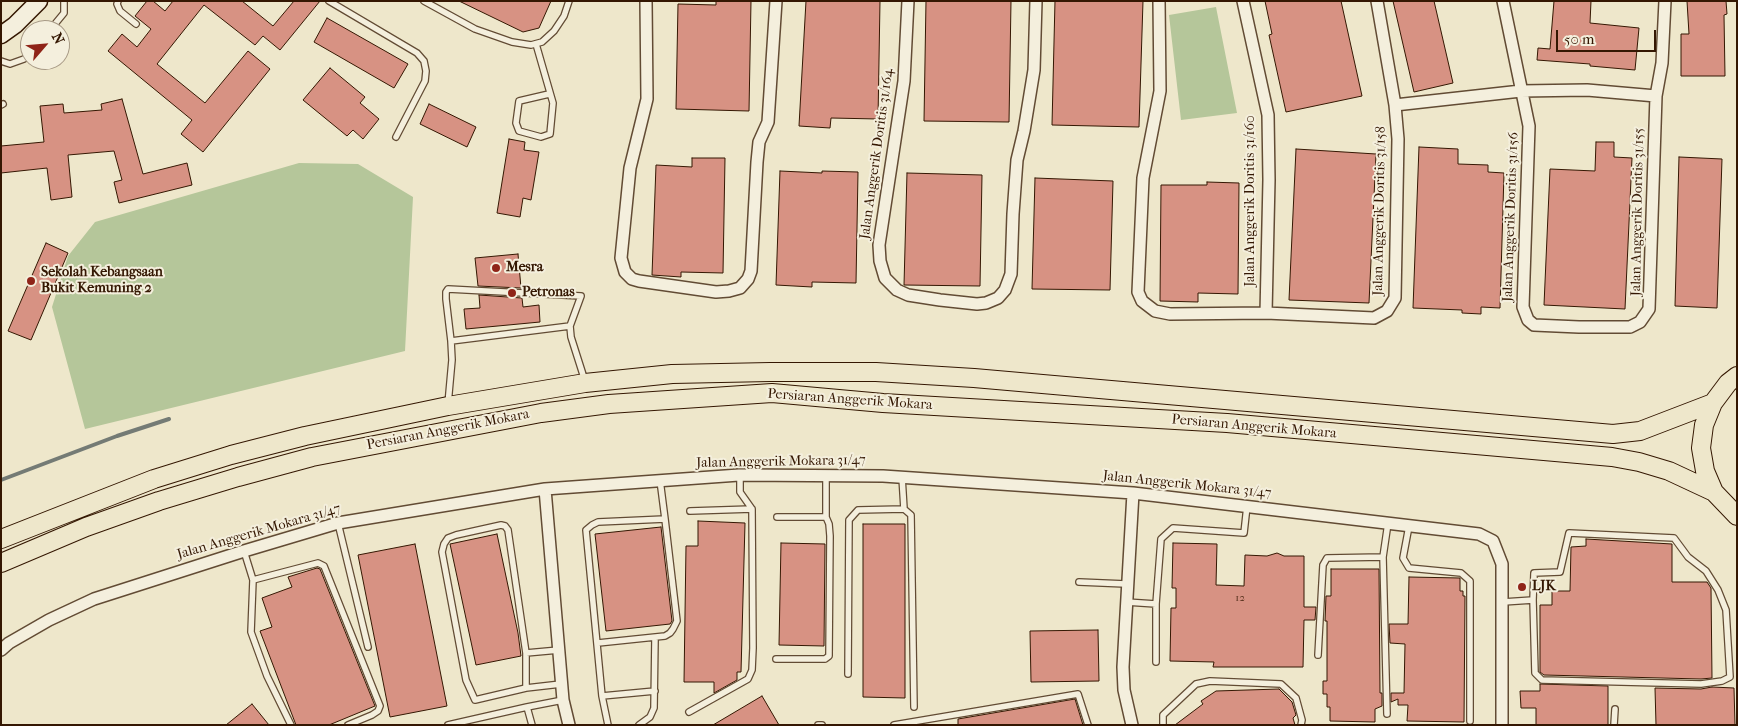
<!DOCTYPE html>
<html>
<head>
<meta charset="utf-8">
<style>
  body { margin:0 }
  #map { position:relative; width:1738px; height:726px; overflow:hidden; background:#eee7cb; font-family:"IM FELL French Canon",serif }
  canvas { display:block }
  .frame { position:absolute; inset:0; border:2px solid #341702; pointer-events:none }
  .north { position:absolute; left:20px; top:20px; width:50px; height:50px; box-sizing:border-box; background:#f4efdd; border:1px solid #a79985; border-radius:50%; rotate:63deg; font-size:14px; font-weight:700; line-height:20px; text-align:center; color:#341702 }
  .north::after { content:''; display:block; margin:auto; width:18px; height:22px; background:#8f2418; clip-path:polygon(50% 0,100% 100%,50% 72%,0 100%) }
  .scale { position:absolute; left:1556px; top:30px; width:100px; height:22px; box-sizing:border-box; border:2px solid #341702; border-top:0; padding-left:6px; font-size:15px; line-height:18px; white-space:nowrap; color:#341702; -webkit-text-stroke:4px #f4efdd; paint-order:stroke }
</style>
</head>
<body>
<div id="map">
<canvas width="1738" height="726"></canvas>
<div class="frame"></div>
<div class="north">N</div>
<div class="scale">50 m</div>
</div>
<script>
const ctx = document.querySelector('canvas').getContext('2d');
ctx.lineJoin = 'round';
function fillPath(path, color) {
  ctx.fillStyle = color;
  ctx.fill(path, 'evenodd');
}
function shape(rows) {
  const path = new Path2D();
  for (const r of rows) {
    path.moveTo(r[0], r[1]);
    for (let i = 2; i < r.length; i += 2) path.lineTo(r[i], r[i + 1]);
  }
  return path;
}
function stroke(path, color, width, dash) {
  ctx.strokeStyle = color;
  ctx.lineWidth = width;
  ctx.lineCap = dash ? 'butt' : 'round';
  ctx.setLineDash(dash || []);
  ctx.stroke(path);
}
function drawText(font, color, halo, rows, align = 'center') {
  ctx.font = font + ' "IM FELL French Canon",serif';
  ctx.lineWidth = 4;
  ctx.setLineDash([]);
  ctx.textBaseline = 'middle';
  ctx.strokeStyle = halo;
  ctx.fillStyle = color;
  for (const [text, x, y, turn = 0] of rows) {
    ctx.save();
    ctx.translate(x, y);
    ctx.rotate((+turn || 0) * Math.PI / 180);
    ctx.textAlign = isNaN(turn) ? turn : align;
    if (halo) ctx.strokeText(text, 0, 0);
    ctx.fillText(text, 0, 0);
    ctx.restore();
  }
}
fillPath(shape([
  [1216,7,1237,113,1181,120,1169,15],
  [299,163,358,164,413,197,405,351,85,429,52,307,68,256,95,222]
]), '#b5c69a');
stroke(shape([
  [1,480,117,436,169,419]
]), '#747b75', 4);
const building = shape([
  [147,1,153,1,165,11,173,1,242,1,273,26,294,1,320,1,280,50,263,36,255,45,204,5,157,64,205,103,248,51,270,69,203,152,181,134,192,120,108,51,122,34,137,47,151,29,135,16,147,1],
  [459,1,551,1,539,28,523,32,459,1],
  [716,1,751,1,749,111,676,109,678,4,716,5,716,1],
  [806,1,880,1,878,119,831,118,830,128,799,126,806,1],
  [926,1,1011,1,1009,122,924,121,926,1],
  [1055,1,1143,1,1139,127,1052,125,1055,1],
  [1265,1,1341,1,1362,96,1286,112,1269,35,1272,34,1265,1],
  [1393,1,1434,1,1453,83,1414,92,1393,1],
  [1554,1,1591,1,1590,23,1639,28,1635,70,1590,66,1590,64,1537,60,1538,48,1550,49,1554,1],
  [1687,1,1726,1,1727,14,1724,15,1725,76,1681,76,1681,34,1689,34,1687,1],
  [327,18,408,64,394,88,314,42,327,18],
  [330,68,365,97,360,103,379,119,363,139,353,130,347,136,303,100,330,68],
  [122,99,143,174,187,163,192,185,119,203,114,182,122,180,114,151,68,155,72,197,51,200,47,168,1,173,1,146,44,142,40,106,63,104,64,113,102,110,101,104,122,99],
  [429,104,476,127,467,147,420,124,429,104],
  [509,139,525,142,524,150,539,152,531,200,523,198,520,217,497,213,509,139],
  [1596,142,1614,142,1614,157,1632,158,1625,309,1544,305,1550,169,1595,171,1596,142],
  [1419,147,1458,149,1458,164,1488,165,1488,172,1504,173,1500,308,1481,307,1481,314,1462,313,1462,310,1413,308,1419,147],
  [1296,149,1376,154,1369,303,1289,300,1296,149],
  [1679,157,1722,159,1717,308,1675,306,1679,157],
  [692,158,725,158,723,273,681,272,681,277,652,275,656,165,692,167,692,158],
  [780,171,822,173,822,171,858,172,856,283,812,282,812,287,776,285,780,171],
  [907,173,982,175,980,286,904,285,907,173],
  [1035,178,1113,181,1110,290,1032,289,1035,178],
  [1207,182,1239,183,1238,294,1198,293,1198,302,1160,301,1161,185,1207,185,1207,182],
  [46,243,68,253,31,340,8,331,46,243],
  [518,254,521,288,478,286,475,258,518,254],
  [479,295,522,298,523,307,539,305,540,322,466,329,464,309,480,308,479,295],
  [698,521,745,523,741,672,737,672,737,680,714,693,714,682,684,682,686,546,698,546,698,521],
  [863,524,905,524,905,698,863,697,863,524],
  [661,527,672,621,670,624,606,631,595,534,661,527],
  [497,534,518,633,521,656,476,665,450,544,497,534],
  [1586,539,1672,544,1672,582,1707,582,1711,588,1712,678,1701,679,1544,675,1540,672,1540,605,1552,605,1552,591,1570,591,1571,547,1586,546,1586,539],
  [781,543,825,544,824,646,779,645,781,543],
  [1173,543,1217,544,1216,585,1244,586,1245,555,1267,556,1277,553,1284,556,1304,556,1304,607,1316,607,1315,620,1304,620,1303,667,1213,667,1214,662,1170,661,1171,608,1176,608,1176,588,1172,588,1173,543],
  [415,544,447,706,390,717,358,555,415,544],
  [317,568,320,569,375,706,329,725,296,725,260,631,272,627,262,598,292,587,288,577,317,568],
  [1331,569,1379,569,1380,693,1382,693,1382,706,1375,709,1375,722,1330,721,1330,707,1327,707,1327,694,1323,694,1323,681,1327,681,1327,621,1325,621,1326,596,1331,596,1331,569],
  [1409,577,1460,578,1460,591,1463,591,1463,596,1465,596,1464,722,1407,721,1408,705,1398,705,1398,699,1391,702,1391,693,1404,693,1405,644,1390,643,1389,624,1408,624,1409,577],
  [1098,630,1099,681,1031,682,1030,631,1098,630],
  [1540,684,1608,686,1608,725,1536,725,1536,708,1521,708,1520,691,1540,691,1540,684],
  [1712,687,1734,688,1735,725,1656,725,1655,688,1701,689,1712,687],
  [1279,689,1292,702,1296,715,1293,718,1295,725,1175,725,1203,704,1201,701,1216,691,1279,689],
  [762,696,779,725,713,725,762,696],
  [1075,699,1083,725,958,725,958,719,1075,699],
  [252,704,269,725,226,725,252,704]
]);
fillPath(building, '#d79283');
stroke(building, '#341702', 1);
const lane = shape([
  [118,1,117,4,120,11,136,24],
  [329,1,417,53,424,61,426,71,425,81,396,137],
  [424,1,475,29,512,42,531,45,542,42,554,31,564,16,569,1],
  [50,30,64,13,64,1],
  [536,44,553,103,550,134,541,137,519,131,516,123,519,101,549,94],
  [1,61,10,64,24,59,30,52],
  [1,105,3,104],
  [451,341,570,326],
  [448,404,452,360,451,341,446,299,446,292,448,289,581,296,570,326,571,337,585,381],
  [904,509,911,515,914,707],
  [690,511,752,509],
  [826,517,826,475],
  [338,523,368,647],
  [1409,526,1403,558,1409,568,1461,573,1470,581,1470,721],
  [244,551,253,580,251,632,267,676,291,725],
  [1383,557,1387,714],
  [253,580,318,563,324,566,380,706,378,711,372,715,348,725],
  [1079,582,1126,584],
  [1126,602,1156,604,1161,539,1173,528,1244,533,1247,506],
  [1503,602,1533,600,1534,573,1560,572,1569,533,1674,538,1688,557,1706,571,1718,590,1726,610,1730,677,1722,681,1701,684,1542,680,1535,673,1533,600],
  [598,643,665,636,670,633,673,629,677,621,665,519],
  [526,653,559,650],
  [1318,655,1323,565,1327,558,1383,557,1388,523],
  [776,659,825,659,829,656,830,536,829,524,826,517,777,517],
  [1156,662,1156,604],
  [848,674,849,520,858,510,904,509,902,477],
  [526,688,526,653,508,530,505,526,501,525,456,535,448,538,444,544,442,552,466,680,475,700,526,688,561,684],
  [602,696,655,691],
  [527,707,563,700],
  [689,712,748,679,752,670,753,648,752,509,740,492,740,475],
  [448,725,527,707,532,725],
  [608,725,602,696,586,530,592,525,598,522,665,519,660,480],
  [639,725,650,717,654,708,655,638],
  [818,725,822,725],
  [894,725,1078,694,1088,725],
  [1163,725,1163,715,1196,684,1210,681,1281,684,1296,698,1302,720,1301,725],
  [1614,725,1615,709]
]);
const street = shape([
  [646,1,647,99,630,168,621,258,625,272,632,279,639,281,716,292,729,291,740,288,748,279,751,271,757,162,759,142,768,122,776,1],
  [908,1,904,81,879,245,880,261,885,278,897,290,908,295,940,300,977,304,986,303,998,298,1005,290,1011,274,1013,214,1017,160,1024,131,1034,70,1036,1],
  [1159,1,1160,91,1143,178,1138,292,1142,301,1155,311,1170,314,1266,313,1374,318,1387,311,1395,298,1398,139,1395,105,1377,1],
  [1243,1,1268,115,1269,180,1266,313],
  [1503,1,1529,126,1523,307,1528,320,1534,325,1579,327,1630,327,1640,322,1649,309,1656,96,1662,63,1665,1],
  [1395,105,1521,91,1587,90,1656,96],
  [545,489,563,700,569,725],
  [1,650,9,643,49,620,94,599,244,551,338,523,545,489,739,475,883,476,1133,493,1479,534,1493,541,1502,564,1502,725],
  [1132,725,1124,690,1123,667,1133,493]
]);
const secondary = shape([
  [1,35,15,25,39,1]
]);
const primary = shape([
  [1737,376,1728,383,1713,403,1704,425,1701,448,1705,471,1714,492,1737,516],
  [1,539,154,479,231,455,305,436,448,406,585,383,672,374,770,372,876,372,974,378,1613,434,1640,431,1713,403],
  [1,563,86,527,159,501,238,477,312,457,541,413,609,404,772,393,883,403,1227,423,1612,457,1639,462,1669,471,1714,492]
]);
stroke(lane, '#624b34', 8);
stroke(street, '#624b34', 14);
stroke(secondary, '#341702', 19);
stroke(primary, '#341702', 20);
stroke(lane, '#f4efdd', 5.5);
stroke(street, '#f4efdd', 11);
stroke(secondary, '#f4efdd', 16);
stroke(primary, '#eee7cb', 18);
for (const [x, y, r, color] of [
  [496,268,5,"#8f2418"],
  [31,281,5,"#8f2418"],
  [512,293,5,"#8f2418"],
  [1522,587,5,"#8f2418"]
]) {
  const dot = new Path2D();
  dot.arc(x, y, r, 0, 2 * Math.PI);
  ctx.fillStyle = color;
  ctx.fill(dot);
  stroke(dot, '#f4efdd', 2);
}
drawText('11px', '#5d3622', null, [
  ["12",1240,598]
]);
drawText('14px', '#341702', '#f4efdd', [
  ["Jalan Anggerik Doritis 31/164",877,154,-82],
  ["Jalan Anggerik Doritis 31/160",1251,201,-90],
  ["Jalan Anggerik Doritis 31/158",1380,211,-89],
  ["Jalan Anggerik Doritis 31/155",1638,212,-89],
  ["Jalan Anggerik Doritis 31/156",1511,217,-88],
  ["Persiaran Anggerik Mokara",850,400,4],
  ["Persiaran Anggerik Mokara",1254,427,5],
  ["Persiaran Anggerik Mokara",448,430,-11],
  ["Jalan Anggerik Mokara 31/47",781,462,-1],
  ["Jalan Anggerik Mokara 31/47",1187,485,6],
  ["Jalan Anggerik Mokara 31/47",259,532,-16]
]);
drawText('bold 14px', '#341702', '#f4efdd', [
  ["Mesra",506,268],
  ["Sekolah Kebangsaan",41,273],
  ["Bukit Kemuning 2",41,289],
  ["Petronas",522,293],
  ["LJK",1532,587]
], 'left');
</script>
</body>
</html>
